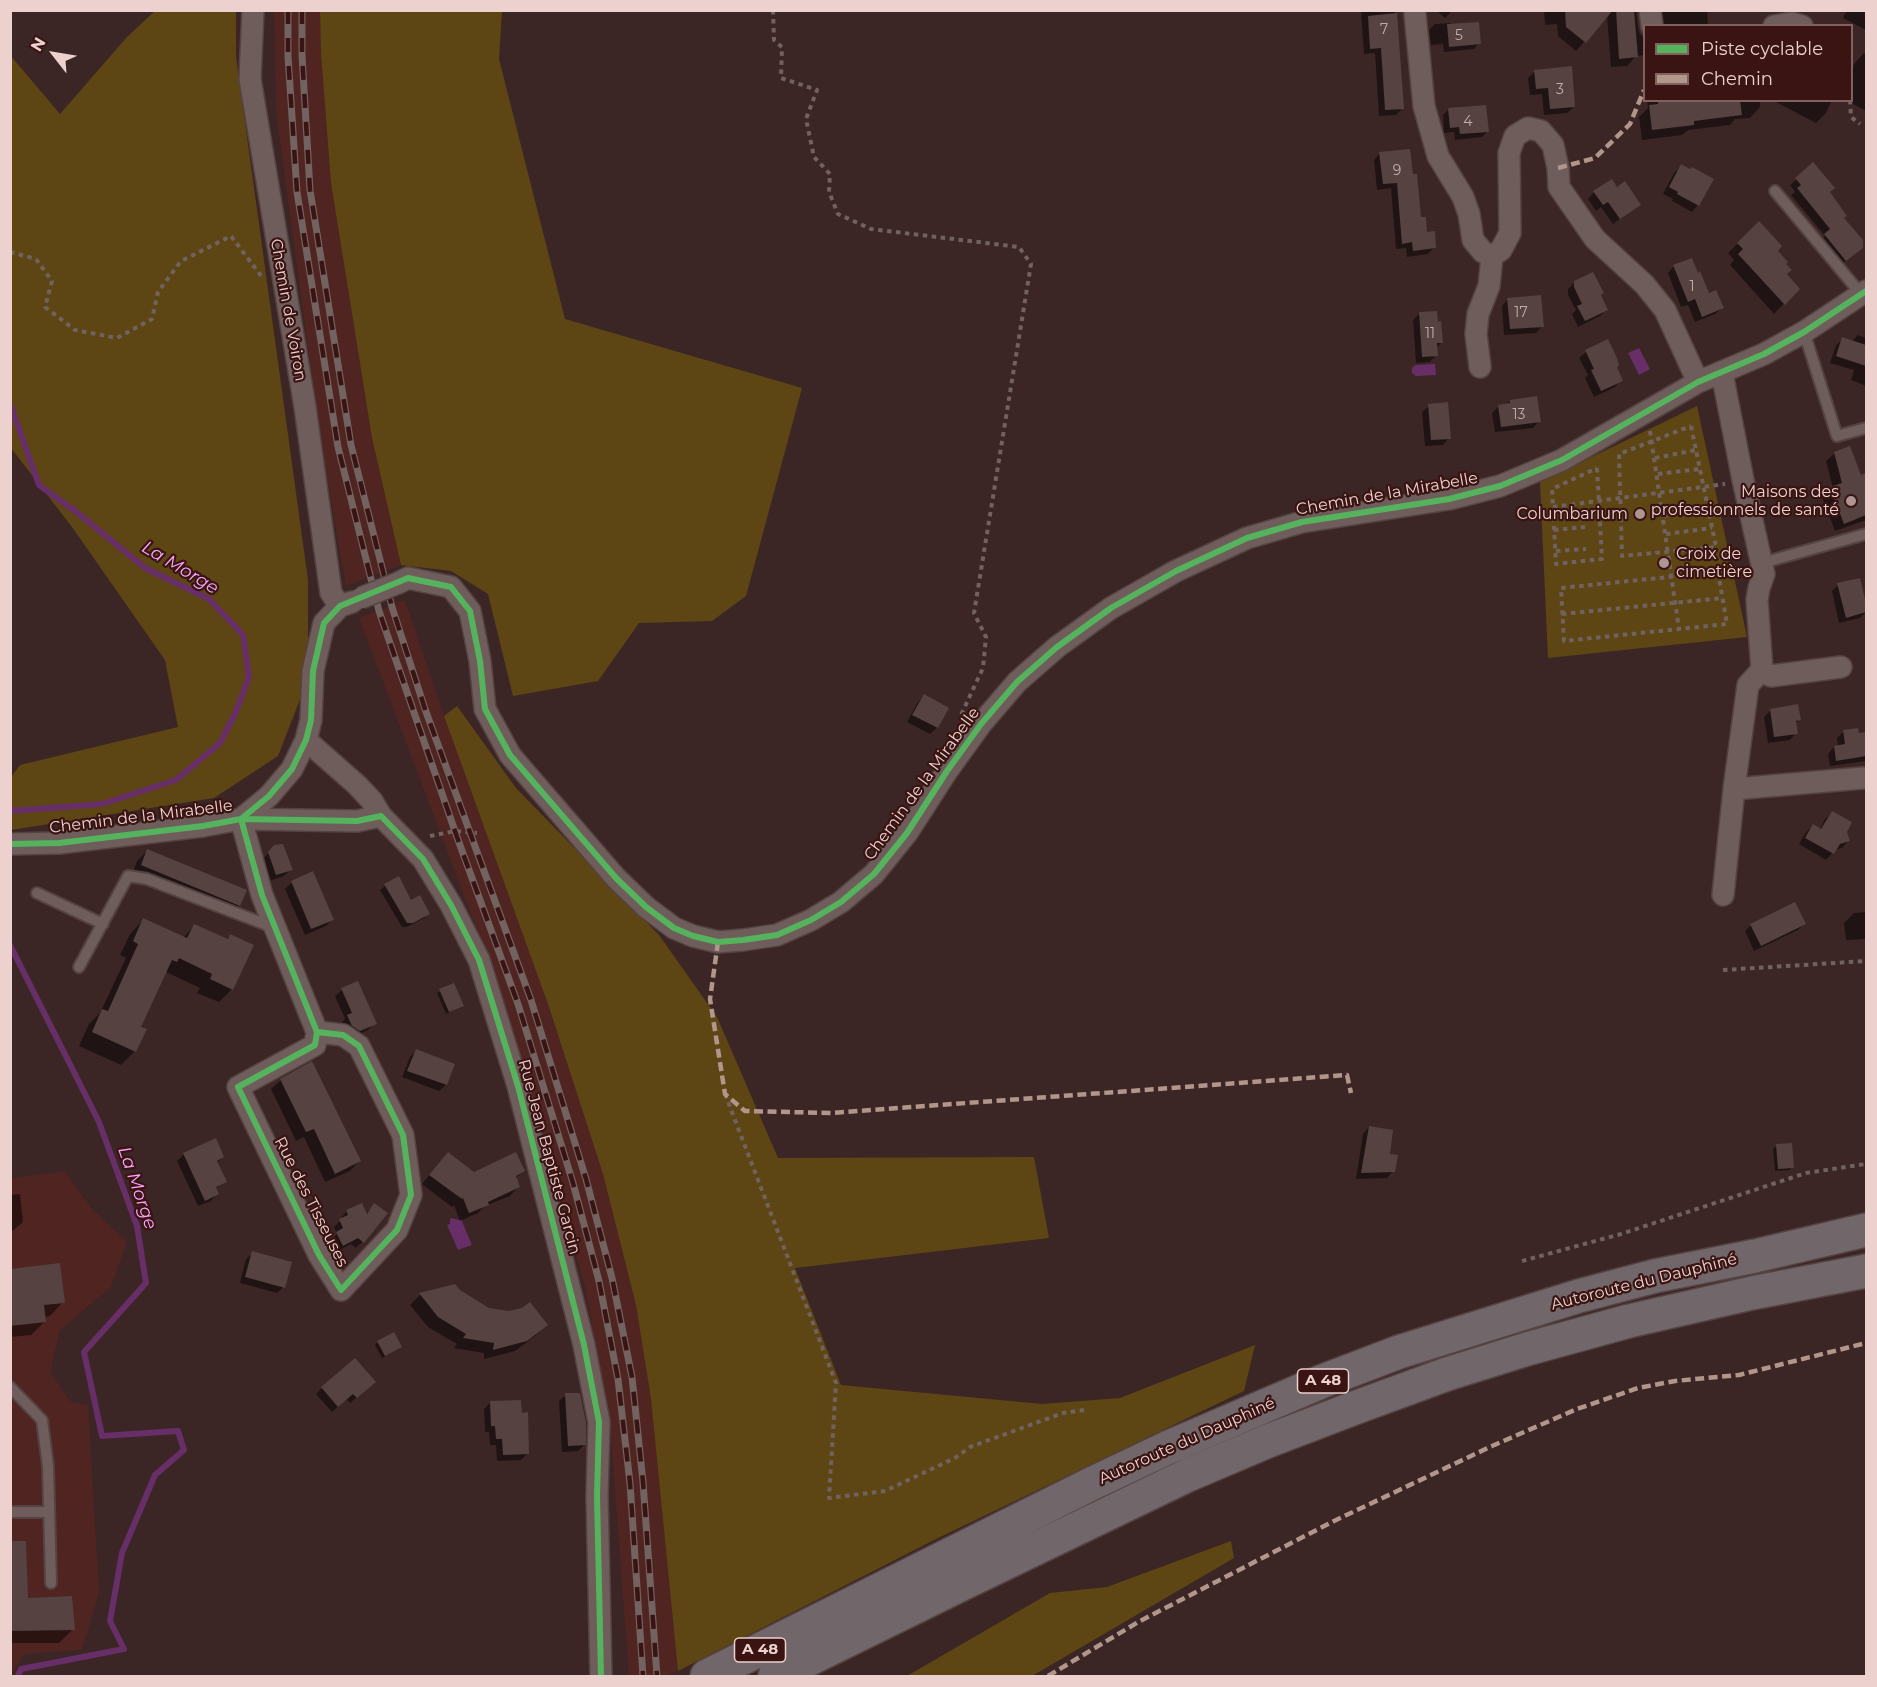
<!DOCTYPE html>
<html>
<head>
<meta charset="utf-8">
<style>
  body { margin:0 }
  #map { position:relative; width:1877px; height:1687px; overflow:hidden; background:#3b2625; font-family:Montserrat,sans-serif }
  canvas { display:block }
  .frame { position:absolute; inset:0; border:12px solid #ecd1ce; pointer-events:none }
  .legend { position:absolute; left:1643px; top:24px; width:210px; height:78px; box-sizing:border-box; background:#391412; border:2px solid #81605d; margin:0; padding:8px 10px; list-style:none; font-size:18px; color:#ecd1ce }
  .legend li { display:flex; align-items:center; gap:12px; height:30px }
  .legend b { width:30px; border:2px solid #81605d }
  .north { position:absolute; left:24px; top:24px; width:60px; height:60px; -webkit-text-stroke:4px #391412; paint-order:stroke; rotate:301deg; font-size:16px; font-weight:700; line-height:24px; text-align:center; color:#ecd1ce }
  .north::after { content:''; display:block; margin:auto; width:21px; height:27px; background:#ecd1ce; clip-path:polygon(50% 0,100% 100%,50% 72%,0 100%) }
</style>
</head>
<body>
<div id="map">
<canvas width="1877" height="1687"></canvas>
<div class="frame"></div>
<ul class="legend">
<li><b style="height:8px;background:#56b35d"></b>Piste cyclable</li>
<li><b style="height:8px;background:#b2968c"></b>Chemin</li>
</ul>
<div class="north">N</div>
</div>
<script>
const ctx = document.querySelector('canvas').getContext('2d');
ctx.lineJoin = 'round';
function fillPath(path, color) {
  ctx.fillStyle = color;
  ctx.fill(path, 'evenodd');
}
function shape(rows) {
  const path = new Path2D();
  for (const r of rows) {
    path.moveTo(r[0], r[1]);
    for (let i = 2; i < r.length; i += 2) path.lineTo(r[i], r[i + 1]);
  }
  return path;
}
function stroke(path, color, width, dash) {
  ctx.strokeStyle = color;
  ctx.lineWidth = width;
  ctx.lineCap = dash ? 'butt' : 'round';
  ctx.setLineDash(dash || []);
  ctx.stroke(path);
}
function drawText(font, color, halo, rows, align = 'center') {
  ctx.font = font + ' Montserrat,sans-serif';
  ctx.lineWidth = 4.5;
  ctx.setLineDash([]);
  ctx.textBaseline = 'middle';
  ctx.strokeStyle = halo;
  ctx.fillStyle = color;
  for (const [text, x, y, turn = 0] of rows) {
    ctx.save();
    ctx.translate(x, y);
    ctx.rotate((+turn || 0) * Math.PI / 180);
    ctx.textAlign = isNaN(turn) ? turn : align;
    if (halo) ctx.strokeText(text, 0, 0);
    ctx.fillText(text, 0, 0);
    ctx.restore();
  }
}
fillPath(shape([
  [274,11,320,11,321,53,331,183,372,438,401,565,346,586,321,444,276,112],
  [405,600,444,716,549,1007,603,1174,636,1305,651,1399,678,1671,664,1676,629,1676,610,1423,585,1287,527,1087,488,959,359,618],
  [64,1171,92,1209,127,1242,111,1287,60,1330,50,1372,71,1402,88,1405,99,1592,82,1650,25,1654,11,1674,11,1178]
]), '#4f2421');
fillPath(shape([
  [155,11,236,11,236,57,308,580,308,679,278,756,214,798,11,830,11,777,20,765,178,727,165,660,72,527,11,448,10,55,60,114,127,37],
  [320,11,502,11,499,59,565,319,802,388,746,596,712,621,639,623,598,681,513,696,488,594,451,571,401,565,372,438,331,183,321,53],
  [1697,406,1747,637,1548,658,1540,482],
  [457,706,516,788,659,935,717,1017,778,1158,1034,1157,1049,1238,795,1268,841,1385,1042,1404,1120,1398,1255,1345,1244,1391,936,1539,678,1671,651,1399,636,1305,603,1174,549,1007,444,716],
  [1231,1541,1234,1558,1032,1676,907,1676,1050,1593,1107,1587]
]), '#5d4614');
fillPath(shape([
  [1639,348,1650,369,1639,375,1628,353],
  [1435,364,1436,375,1416,376,1412,373,1412,368,1415,365],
  [452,1218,458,1220,461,1219,472,1245,458,1250,447,1225,450,1224,450,1219]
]), '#672e67');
fillPath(shape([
  [1361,10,1391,10,1396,13,1403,108,1396,115,1379,116,1375,53,1364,54],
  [1436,10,1450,10,1450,13,1445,18],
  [1544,10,1636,10,1638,28,1640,34,1644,38,1644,55,1636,56,1627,66,1611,67,1607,16,1576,51,1558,36,1557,24,1545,25],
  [1651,10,1707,10,1708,26,1655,26],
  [1847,10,1866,10,1866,30,1843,18],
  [1451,23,1451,26,1479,43,1474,49,1444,52,1443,44,1431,45,1429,30,1435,24],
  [1864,53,1866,55,1866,111,1846,100,1852,100,1852,69,1854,64],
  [1535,71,1574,107,1567,113,1544,115,1542,94,1530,95,1528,78],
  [1647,100,1760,100,1760,107,1750,118,1735,119,1730,125,1688,130,1682,135,1642,140,1639,117,1648,108],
  [1772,100,1832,100,1826,113,1816,123],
  [1448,110,1488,131,1482,137,1455,140,1454,132,1444,133,1443,115],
  [1380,153,1420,219,1426,234,1435,247,1428,254,1407,257,1406,248,1396,249,1391,188,1377,190,1374,160],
  [1813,165,1843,218,1855,254,1839,266,1819,242,1825,236,1791,195,1795,192,1790,185],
  [1681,166,1698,205,1692,212,1672,201,1673,199,1663,194,1674,173],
  [1617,189,1639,204,1613,224,1601,207,1596,211,1588,199,1594,192],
  [1759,223,1776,251,1785,274,1798,289,1774,314,1730,265,1734,260,1728,253],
  [1674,266,1722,308,1715,314,1695,322,1688,305,1681,307,1668,273],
  [1575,282,1600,296,1607,309,1600,316,1578,327,1572,314,1576,310,1568,295,1568,289],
  [1508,299,1542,326,1536,333,1504,335,1502,306],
  [1419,314,1442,342,1436,348,1436,355,1430,362,1416,363,1413,320],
  [1858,335,1866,338,1866,386,1851,380,1854,370,1830,363,1836,345,1843,339,1852,341],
  [1607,341,1621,380,1615,387,1594,397,1585,378,1588,375,1579,358,1586,352],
  [1510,401,1539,421,1533,428,1495,432,1492,413,1499,406,1506,405],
  [1429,406,1449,438,1443,445,1425,446,1422,412],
  [1835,453,1860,477,1866,475,1866,520,1835,531,1822,497,1833,488,1826,461],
  [1859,579,1866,612,1860,618,1839,623,1832,591,1838,585],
  [924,696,947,708,937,728,930,734,907,722,918,702],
  [1771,710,1799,720,1795,724,1796,733,1790,740,1768,743,1764,717],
  [1843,732,1858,735,1866,734,1866,761,1830,766,1828,754,1834,747,1838,746,1837,738],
  [1832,813,1846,832,1848,841,1842,848,1835,850,1826,860,1799,844,1806,832,1813,826,1820,829,1825,819],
  [275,846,291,869,284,876,269,881,262,860],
  [147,851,239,905,228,915,132,875,137,861],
  [292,882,333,919,326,926,305,935,285,889],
  [385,886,411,902,428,914,424,918,407,927,402,927,380,890],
  [1866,912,1866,939,1846,940,1844,923,1854,913],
  [143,920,183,938,194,926,226,940,230,936,232,989,219,1002,197,993,200,988,166,972,139,1027,135,1051,121,1065,79,1046,89,1024,100,1013,126,958,120,955,130,934],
  [1804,924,1798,930,1754,951,1745,931,1751,925],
  [453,985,462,1005,446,1014,437,993],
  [342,990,375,1023,368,1030,352,1037,346,1032,342,1022,345,1019,335,996],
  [417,1050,453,1064,446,1085,439,1091,402,1077,410,1057],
  [281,1080,359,1161,350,1171,325,1182,304,1137,296,1141,271,1089],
  [1369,1127,1388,1155,1393,1171,1387,1178,1356,1179,1363,1134],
  [1776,1146,1792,1167,1790,1170,1775,1171,1773,1149],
  [184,1154,223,1157,217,1163,225,1181,215,1189,217,1194,211,1201,198,1206,177,1161],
  [439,1163,474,1174,523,1171,515,1179,518,1187,510,1196,485,1206,478,1213,460,1221,454,1205,452,1207,422,1184],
  [20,1194,23,1222,10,1233,10,1195],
  [374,1205,370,1234,356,1248,351,1244,336,1252,331,1240,337,1234,334,1227,341,1220,341,1218,347,1211,366,1214],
  [253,1253,284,1287,277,1293,240,1283,246,1259],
  [10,1270,63,1302,50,1316,44,1317,45,1321,31,1335,10,1337],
  [454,1285,459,1291,488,1310,546,1325,536,1335,515,1351,484,1359,484,1353,454,1348,457,1344,428,1327,410,1305,420,1295],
  [378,1342,400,1347,382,1358,375,1345],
  [322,1388,368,1388,350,1403,346,1399,332,1412,316,1394],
  [566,1395,584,1445,578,1451,562,1452,559,1401],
  [490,1403,528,1453,521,1460,497,1461,496,1445,490,1445,489,1432,485,1432,484,1409],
  [10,1543,27,1600,73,1629,59,1643,10,1643]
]), '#0007');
stroke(shape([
  [10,404,39,485,79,514,145,568,209,599,243,635,249,677,235,714,220,743,176,780,102,804,10,811],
  [10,945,99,1122,137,1226,146,1283,84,1352,102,1436,178,1431,184,1450,155,1475,122,1553,110,1621,124,1649,21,1669,18,1676]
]), '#672e67', 6);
fillPath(shape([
  [1565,10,1613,10,1586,43,1566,27],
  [1616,10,1634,10,1638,57,1619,59],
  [1397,13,1404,109,1385,110,1381,48,1370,49,1368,16],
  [1479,22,1481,44,1449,47,1447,24],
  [1572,66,1575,107,1550,109,1548,88,1536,89,1534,70],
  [1658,100,1740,100,1742,115,1694,121,1694,125,1652,130,1649,105,1658,104],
  [1486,105,1489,132,1460,134,1459,127,1450,128,1448,108],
  [1410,149,1413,174,1417,174,1421,217,1426,217,1427,232,1435,231,1436,248,1413,251,1412,242,1402,244,1397,183,1383,184,1379,152],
  [1813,162,1835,188,1830,192,1847,216,1844,218,1863,240,1863,248,1846,261,1824,234,1830,229,1797,188,1801,185,1795,178],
  [1681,164,1690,169,1692,167,1714,179,1699,206,1677,194,1678,192,1669,187],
  [1612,179,1617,187,1625,181,1641,205,1620,219,1608,202,1603,205,1593,191],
  [1759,221,1782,246,1778,251,1788,262,1786,264,1792,270,1787,274,1800,289,1785,305,1738,254,1743,249,1737,243],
  [1692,258,1698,273,1700,271,1709,293,1716,290,1724,308,1702,317,1695,299,1688,302,1673,265],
  [1593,272,1604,293,1601,295,1608,310,1585,321,1577,306,1582,304,1574,287,1574,281],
  [1541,295,1544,327,1510,329,1507,298],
  [1437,311,1438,322,1441,321,1443,343,1437,343,1438,356,1422,357,1419,312],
  [1842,337,1866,345,1866,366,1836,356],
  [1608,339,1617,358,1619,366,1617,367,1623,381,1601,391,1591,370,1594,369,1585,350],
  [1537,396,1541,422,1501,427,1498,405,1510,403,1510,400],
  [1448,402,1451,439,1431,440,1428,404],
  [1850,446,1861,475,1866,473,1866,515,1844,524,1830,487,1842,483,1834,452],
  [1860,578,1866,603,1866,612,1846,618,1837,583],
  [924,694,949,708,938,728,912,715],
  [1798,704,1801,720,1796,721,1798,734,1774,737,1770,709],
  [1858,728,1859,733,1866,732,1866,756,1836,761,1834,746,1845,744,1843,730],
  [1832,811,1852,822,1847,832,1850,841,1840,844,1834,854,1805,838,1813,824,1821,829],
  [283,844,293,870,276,875,268,852,274,845],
  [147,849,247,890,240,906,141,865],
  [313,871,334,920,311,929,291,881],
  [399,876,411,900,420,895,430,914,413,923,407,923,384,884],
  [1795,902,1806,924,1761,946,1750,924],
  [143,918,187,938,194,924,228,939,230,934,254,945,233,990,210,979,212,974,179,958,177,962,172,960,141,1027,147,1029,136,1052,92,1032,102,1009,108,1011,138,944,133,941],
  [358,981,377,1024,360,1031,352,1026,347,1015,352,1013,341,988],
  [454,983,464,1006,449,1012,439,989],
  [416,1049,455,1064,447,1085,407,1071],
  [312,1061,361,1161,335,1174,314,1129,306,1132,280,1079],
  [1369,1126,1393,1130,1390,1154,1398,1155,1395,1172,1361,1173],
  [216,1138,224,1157,217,1161,227,1182,216,1187,219,1194,205,1201,183,1153],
  [1792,1143,1794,1168,1778,1169,1776,1144],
  [448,1152,474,1172,516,1152,525,1171,516,1176,520,1187,488,1202,489,1205,469,1213,463,1198,462,1199,429,1175],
  [362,1203,367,1214,374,1203,388,1213,364,1243,358,1238,343,1246,336,1232,343,1228,339,1219,348,1215,346,1210],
  [252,1251,292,1262,285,1288,245,1277],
  [60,1263,65,1303,44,1305,46,1322,10,1326,10,1269],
  [455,1284,460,1290,489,1308,508,1311,522,1308,530,1302,548,1325,527,1341,493,1350,494,1343,463,1338,466,1334,438,1317,419,1293],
  [394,1332,402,1347,385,1356,377,1341],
  [355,1358,376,1382,357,1398,353,1394,338,1407,321,1387],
  [565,1393,580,1393,586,1423,586,1445,568,1446],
  [521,1400,522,1413,528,1412,529,1454,503,1455,502,1439,496,1439,495,1426,491,1426,490,1401],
  [10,1541,26,1541,28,1598,72,1596,75,1630,10,1631]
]), '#554241');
const service = shape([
  [1775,191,1861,294],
  [1804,332,1837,436,1866,428],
  [1762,563,1866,534],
  [37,893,103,924],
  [79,967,128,876,147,879,275,928],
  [10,1387,42,1420,48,1466,51,1583],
  [10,1512,49,1512]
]);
const minor = shape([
  [253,10,250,79,305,407,331,593,340,606],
  [1650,10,1652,26],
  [1415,14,1424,106,1438,156,1463,197,1469,214,1473,240,1483,252,1492,256,1501,250,1510,233,1509,153,1515,136,1528,128,1541,131,1553,145,1558,168,1559,187,1595,239,1644,284,1665,310,1698,382],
  [1774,26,1792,23,1802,26],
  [1480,367,1476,334,1478,314,1489,286,1492,256],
  [1722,373,1743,480,1764,574,1759,588,1757,600,1762,670,1748,685,1734,789,1723,895],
  [398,583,408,578,451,587,470,611,480,661,485,709,510,755,616,878,646,907,674,928,693,936,718,942,743,940,777,935,811,920,841,902,874,874,907,833,947,771,981,724,1017,682,1057,647,1111,608,1176,571,1247,538,1302,522,1449,499,1500,486,1562,460,1698,382,1764,354,1804,332,1866,291],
  [1762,670,1771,676,1841,667],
  [306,740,357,785,372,801,381,816,423,859,451,905,479,960,518,1086,584,1345,599,1422,597,1496,601,1676],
  [1734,789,1863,778],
  [241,819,262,895,317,1032,315,1045,238,1087,319,1255,341,1290,397,1230,411,1195,403,1135,359,1046,343,1035,317,1032],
  [241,819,357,821,381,816],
  [10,844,59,843,203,826,241,819,269,796,292,769,306,740,311,720,313,671,324,623,340,606,352,602]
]);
const motorway = shape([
  [707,1676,1093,1483,1169,1447,1323,1381,1399,1352,1579,1296,1655,1276,1755,1256,1866,1230],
  [775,1676,964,1583,1188,1475,1268,1441,1357,1407,1447,1374,1527,1349,1629,1321,1752,1293,1866,1271]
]);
stroke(service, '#554242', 14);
stroke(minor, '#554242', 24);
stroke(motorway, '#554242', 36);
stroke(shape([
  [773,10,774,40,782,47,781,78,817,90,806,119,814,157,830,174,829,192,838,214,871,229,1019,247,1031,264,974,613,986,637,983,668,961,715],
  [1850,100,1851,117,1860,124],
  [10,252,36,259,52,281,45,307,75,330,117,338,152,319,158,292,181,261,231,236,262,277],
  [1691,426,1716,547,1622,556,1619,454,1691,426],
  [1650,431,1679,629],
  [1655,458,1696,450],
  [1597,468,1602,559,1556,564,1552,489,1597,468],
  [1658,474,1700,469],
  [1553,507,1725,484],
  [1663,516,1706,509],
  [1554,530,1585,527],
  [1666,534,1712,528],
  [1556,551,1586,549],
  [1718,572,1727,624,1564,641,1561,588,1718,572],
  [1718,572,1744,567],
  [1562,614,1723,598],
  [430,836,455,831,477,833],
  [1723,970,1866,961],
  [725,1094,836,1383,829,1498,885,1491,955,1458,970,1447,1063,1413,1084,1410],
  [1522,1261,1621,1234,1806,1173,1866,1164]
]), '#716260', 4, [4.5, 4.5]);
stroke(service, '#6e5d5b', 10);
stroke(minor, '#6e5d5b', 21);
stroke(motorway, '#716669', 33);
const rail = shape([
  [288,10,288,56,297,192,338,447,379,611,457,837,518,1004,573,1183,599,1281,618,1379,630,1483,643,1676],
  [302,10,302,55,310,190,351,445,392,607,425,709,531,1000,586,1179,612,1278,632,1377,643,1482,657,1676]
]);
stroke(rail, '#726260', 7);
stroke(rail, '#391412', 4.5, [14]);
const minorBridge = shape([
  [361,598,398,583]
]);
stroke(minorBridge, '#554242', 24, []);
stroke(minorBridge, '#6e5d5b', 21);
stroke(shape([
  [1558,168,1595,158,1630,124,1644,90],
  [718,942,710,999,725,1094,745,1111,831,1113,1347,1075,1351,1093],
  [1048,1676,1140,1621,1334,1521,1492,1446,1577,1409,1638,1388,1675,1381,1739,1375,1866,1343]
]), '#b2968c', 4.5, [9, 4.5]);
stroke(shape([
  [241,819,357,821,381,816,423,859,451,905,479,960,518,1086,584,1345,599,1422,597,1496,601,1676],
  [241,819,262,895,317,1032,315,1045,238,1087,319,1255,341,1290,397,1230,411,1195,403,1135,359,1046,343,1035,317,1032],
  [10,844,59,843,203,826,241,819,269,796,292,769,306,740,311,720,313,671,324,623,340,606,408,578,451,587,470,611,480,661,485,709,510,755,616,878,646,907,674,928,693,936,718,942,743,940,777,935,811,920,841,902,874,874,907,833,947,771,981,724,1017,682,1057,647,1111,608,1176,571,1247,538,1302,522,1449,499,1500,486,1562,460,1698,382,1764,354,1804,332,1866,291]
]), '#56b35d', 6);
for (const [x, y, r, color] of [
  [1851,501,6,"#ae9593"],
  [1640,514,6,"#ae9593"],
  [1664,563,6,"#ae9593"]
]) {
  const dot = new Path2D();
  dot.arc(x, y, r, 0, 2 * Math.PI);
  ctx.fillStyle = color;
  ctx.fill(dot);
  stroke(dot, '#391412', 2);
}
drawText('14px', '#c6adab', null, [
  ["7",1384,30],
  ["5",1459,36],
  ["3",1560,90],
  ["4",1468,122],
  ["9",1397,171],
  ["1",1692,287],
  ["17",1521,313],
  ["11",1430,334],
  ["13",1519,415]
]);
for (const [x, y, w] of [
  [1323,1381,51],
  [760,1650,51]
]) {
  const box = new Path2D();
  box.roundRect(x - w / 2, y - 12, w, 24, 4.5);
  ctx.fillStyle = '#391412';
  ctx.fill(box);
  stroke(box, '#ecd1ce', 1.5);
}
drawText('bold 15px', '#ecd1ce', null, [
  ["A 48",1323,1381],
  ["A 48",760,1650]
]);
drawText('16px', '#ecd1ce', '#391412', [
  ["Chemin de Voiron",288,310,80],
  ["Chemin de la Mirabelle",1387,494,-10],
  ["Chemin de la Mirabelle",922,784,-54],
  ["Chemin de la Mirabelle",141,817,-7],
  ["Rue Jean Baptiste Garcin",549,1157,75],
  ["Rue des Tisseuses",311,1202,63],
  ["Autoroute du Dauphiné",1644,1282,-14],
  ["Autoroute du Dauphiné",1187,1441,-24]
]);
drawText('16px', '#ecd1ce', '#391412', [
  ["Maisons des",1839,492],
  ["professionnels de santé",1839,510],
  ["Columbarium",1628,514],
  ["Croix de",1676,554,"left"],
  ["cimetière",1676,572,"left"]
], 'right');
drawText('italic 18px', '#fba4fd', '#391412', [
  ["La Morge",180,568,31],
  ["La Morge",137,1188,71]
]);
</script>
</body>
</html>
